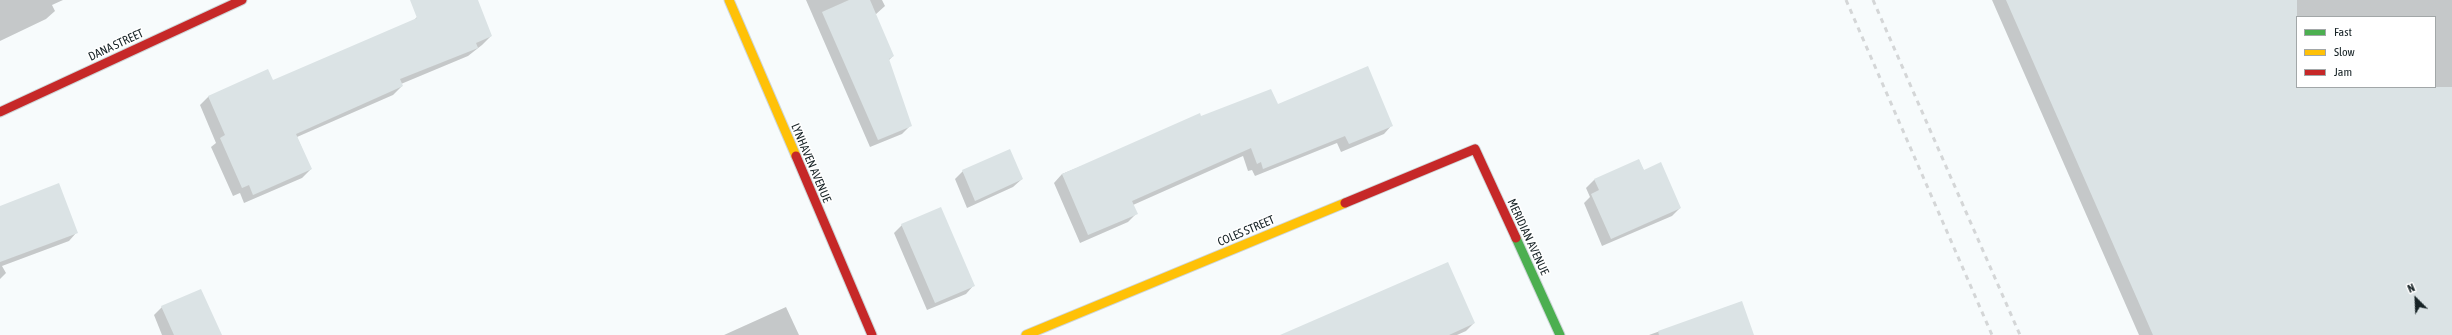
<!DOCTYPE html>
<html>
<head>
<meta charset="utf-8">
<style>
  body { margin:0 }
  #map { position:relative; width:2452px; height:335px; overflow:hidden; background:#f7fbfc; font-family:"Asap Condensed",sans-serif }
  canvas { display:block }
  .legend { position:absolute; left:2296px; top:16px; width:140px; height:72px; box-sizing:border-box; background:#fff; border:1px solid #a2a7a8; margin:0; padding:5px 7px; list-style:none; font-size:12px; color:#162225 }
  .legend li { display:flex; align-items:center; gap:8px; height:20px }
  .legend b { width:20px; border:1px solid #a2a7a8 }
  .north { position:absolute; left:2396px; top:279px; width:40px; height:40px; -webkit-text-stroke:3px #fff; paint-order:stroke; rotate:336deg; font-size:11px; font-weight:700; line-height:16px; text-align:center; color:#162225 }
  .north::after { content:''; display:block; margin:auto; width:14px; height:18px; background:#162225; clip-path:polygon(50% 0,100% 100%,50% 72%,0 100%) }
</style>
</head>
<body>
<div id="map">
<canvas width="2452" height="335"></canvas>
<ul class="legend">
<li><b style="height:5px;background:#4caf50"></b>Fast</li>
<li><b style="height:5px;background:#ffc107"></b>Slow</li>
<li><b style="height:5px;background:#c62828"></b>Jam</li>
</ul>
<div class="north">N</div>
</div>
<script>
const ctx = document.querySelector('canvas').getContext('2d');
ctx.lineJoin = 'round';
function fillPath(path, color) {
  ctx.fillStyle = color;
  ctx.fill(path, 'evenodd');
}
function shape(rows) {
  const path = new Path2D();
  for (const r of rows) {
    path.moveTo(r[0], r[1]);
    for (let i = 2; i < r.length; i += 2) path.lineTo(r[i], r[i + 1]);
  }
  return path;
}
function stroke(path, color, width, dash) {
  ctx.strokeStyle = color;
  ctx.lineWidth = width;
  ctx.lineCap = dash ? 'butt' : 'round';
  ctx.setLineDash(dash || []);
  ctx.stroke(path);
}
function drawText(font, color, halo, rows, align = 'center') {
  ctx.font = font + ' "Asap Condensed",sans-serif';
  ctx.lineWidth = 3;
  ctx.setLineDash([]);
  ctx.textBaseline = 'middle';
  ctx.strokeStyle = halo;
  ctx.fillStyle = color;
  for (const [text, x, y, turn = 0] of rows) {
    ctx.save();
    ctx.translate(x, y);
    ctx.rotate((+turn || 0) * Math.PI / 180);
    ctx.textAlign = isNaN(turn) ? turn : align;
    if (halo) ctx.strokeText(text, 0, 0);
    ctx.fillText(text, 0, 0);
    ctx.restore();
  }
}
fillPath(shape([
  [0,0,63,0,52,5,55,11,46,19,0,41],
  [467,0,477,0,491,36,482,45,468,56,401,84,402,86,393,95,297,137,311,169,302,178,244,203,240,193,233,196,211,147,216,143,200,105,209,96,273,82,413,21,417,17],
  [806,0,882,0,885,6,875,15,893,56,888,61,910,126,902,134,870,147],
  [1992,0,2452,0,2452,335,2139,335],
  [2297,17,2435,17,2435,87,2297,87],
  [1277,106,1392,125,1384,134,1341,152,1337,143,1255,176,1252,170,1248,171,1243,156,1133,205,1136,214,1128,222,1080,243,1054,183,1062,174,1201,117],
  [1639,160,1644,171,1680,208,1672,216,1602,246,1584,203,1590,197,1586,188,1594,180],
  [963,171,1022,179,1013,187,967,208,955,179],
  [0,207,77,232,69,241,2,266,6,273,0,279],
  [902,225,974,285,966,294,927,310,894,233],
  [1741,302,1753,335,1649,335],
  [162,307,213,335,162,335,154,315],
  [786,307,799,335,724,335],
  [1474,323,1466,331,1457,335,1283,335]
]), '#0003');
fillPath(shape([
  [410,0,478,0,492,36,476,43,478,48,400,79,403,86,296,134,312,169,253,195,249,185,242,188,220,138,225,135,208,96,268,69,273,80,417,18],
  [849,0,870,0,894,56,889,59,912,126,878,140,822,12],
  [2006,0,2297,0,2297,87,2452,87,2452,335,2153,335],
  [1368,66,1393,126,1349,144,1345,136,1263,169,1261,162,1257,164,1251,148,1132,201,1138,214,1088,235,1062,174,1200,113,1201,116,1271,89,1278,104],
  [1010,149,1023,179,975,201,962,170],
  [1639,159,1644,170,1661,162,1681,208,1611,239,1591,194,1599,190,1594,179],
  [59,183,78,233,0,262,0,206],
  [941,207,975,286,935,303,901,224],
  [1448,262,1475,323,1449,335,1280,335],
  [201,289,222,335,174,335,161,306],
  [1742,301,1754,335,1659,335,1658,331]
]), '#dbe3e5');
const fast = shape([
  [1516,238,1560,335]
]);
const slow = shape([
  [729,0,796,156],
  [1026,335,1345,203]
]);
const jam = shape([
  [0,112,242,0],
  [796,156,872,335],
  [1345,203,1475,149,1516,238]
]);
stroke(fast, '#ced6d8', 11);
stroke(slow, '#ced6d8', 11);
stroke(jam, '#ced6d8', 11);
stroke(fast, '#4caf50', 9);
stroke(slow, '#ffc107', 9);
stroke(jam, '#c62828', 9);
stroke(shape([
  [1846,0,1992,335],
  [1873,0,2020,335]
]), '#d4d6d7', 3, [5, 5]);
drawText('12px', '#162225', '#fff', [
  ["DANA STREET",116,45,-25],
  ["LYNHAVEN AVENUE",811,163,67],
  ["COLES STREET",1246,231,-23],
  ["MERIDIAN AVENUE",1528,237,65]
]);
</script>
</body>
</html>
